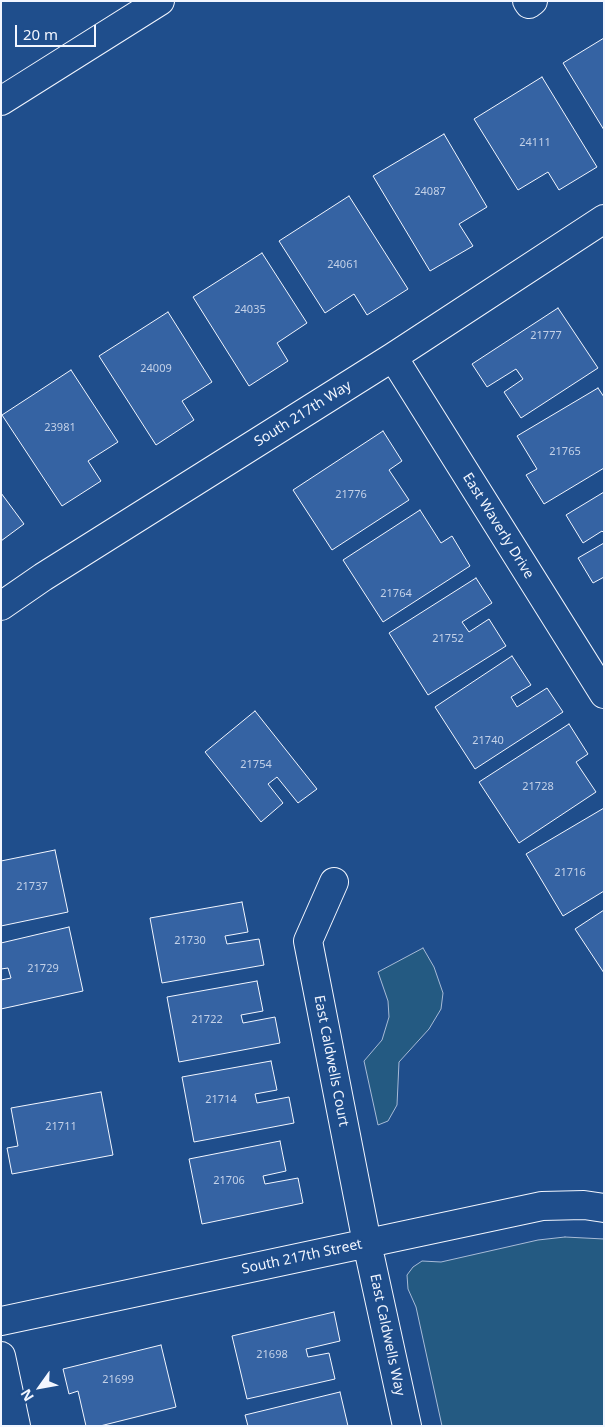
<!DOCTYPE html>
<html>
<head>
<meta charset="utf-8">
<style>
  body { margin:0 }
  #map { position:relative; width:605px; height:1427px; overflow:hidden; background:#1f4e8c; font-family:"Noto Sans",sans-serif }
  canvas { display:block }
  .frame { position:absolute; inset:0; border:2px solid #f2f6ff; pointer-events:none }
  .north { position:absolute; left:15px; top:1362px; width:50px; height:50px; -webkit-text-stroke:4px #1f4e8c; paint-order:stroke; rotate:238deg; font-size:14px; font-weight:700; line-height:20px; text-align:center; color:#f2f6ff }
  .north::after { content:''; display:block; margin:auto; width:18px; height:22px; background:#f2f6ff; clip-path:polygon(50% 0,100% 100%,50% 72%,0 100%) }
  .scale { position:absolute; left:15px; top:25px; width:81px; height:22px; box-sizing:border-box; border:2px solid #f2f6ff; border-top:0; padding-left:6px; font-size:15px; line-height:18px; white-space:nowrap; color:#f2f6ff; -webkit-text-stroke:4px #1f4e8c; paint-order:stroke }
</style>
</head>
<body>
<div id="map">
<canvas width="605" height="1427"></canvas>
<div class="frame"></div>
<div class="north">N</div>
<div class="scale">20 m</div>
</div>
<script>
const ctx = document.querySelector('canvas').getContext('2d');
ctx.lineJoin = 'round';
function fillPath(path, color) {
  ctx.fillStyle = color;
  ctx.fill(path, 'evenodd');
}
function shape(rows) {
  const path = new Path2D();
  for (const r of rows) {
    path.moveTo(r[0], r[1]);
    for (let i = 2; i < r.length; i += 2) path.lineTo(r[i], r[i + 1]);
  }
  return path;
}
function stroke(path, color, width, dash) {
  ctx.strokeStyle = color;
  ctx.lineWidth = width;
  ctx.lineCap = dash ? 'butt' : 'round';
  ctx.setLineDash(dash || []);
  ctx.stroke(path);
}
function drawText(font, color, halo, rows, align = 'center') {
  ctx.font = font + ' "Noto Sans",sans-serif';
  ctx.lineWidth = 4;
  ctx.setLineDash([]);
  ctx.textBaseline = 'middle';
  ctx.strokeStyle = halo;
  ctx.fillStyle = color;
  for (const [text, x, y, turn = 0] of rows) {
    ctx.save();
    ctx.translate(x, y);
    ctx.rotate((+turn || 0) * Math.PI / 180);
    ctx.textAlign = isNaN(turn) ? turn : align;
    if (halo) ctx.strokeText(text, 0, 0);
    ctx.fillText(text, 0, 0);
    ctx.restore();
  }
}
const green = shape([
  [423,948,434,967,443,993,441,1009,429,1029,399,1062,397,1105,388,1121,378,1125,364,1061,382,1040,389,1017,388,1001,378,972,423,948],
  [565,1237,604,1239,604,1426,442,1426,416,1307,408,1289,407,1275,413,1267,422,1261,441,1262,538,1240,565,1237]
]);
fillPath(green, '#245a82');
stroke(green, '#a8bbd7', 1);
const building = shape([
  [604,38,604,130,563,63,604,38],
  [542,77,597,167,559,190,548,172,518,190,474,119,542,77],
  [444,134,487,207,459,224,473,246,430,271,373,176,444,134],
  [349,196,408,289,367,315,354,294,325,313,279,241,349,196],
  [262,253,307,323,277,343,288,361,249,386,193,297,262,253],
  [558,308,598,368,521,418,504,392,523,379,516,369,487,387,472,364,558,308],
  [168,312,212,382,182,401,194,420,156,445,99,356,168,312],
  [71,370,118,442,88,461,101,481,62,506,2,415,71,370],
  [598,388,604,397,604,468,544,504,526,475,537,469,517,436,598,388],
  [383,431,402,461,389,470,409,500,332,550,293,490,383,431],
  [604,492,604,533,602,531,583,543,566,515,604,492],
  [1,493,24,524,1,541,1,493],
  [420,510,441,543,452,536,470,566,383,622,343,560,420,510],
  [604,543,604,577,593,583,578,558,604,543],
  [476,578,492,603,462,622,469,632,489,619,506,646,428,695,389,633,476,578],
  [512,656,531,685,511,697,517,707,547,688,563,712,475,769,435,707,512,656],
  [255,711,317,789,298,803,277,777,268,784,283,803,261,822,205,752,255,711],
  [569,724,588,754,576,762,596,792,519,843,479,782,569,724],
  [604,808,604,891,563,916,526,854,604,808],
  [55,850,68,912,1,926,1,861,55,850],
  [242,902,248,932,225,936,227,944,259,939,264,965,162,983,150,918,242,902],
  [604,910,604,973,575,929,604,910],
  [69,927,83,991,1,1009,1,980,11,978,8,968,1,969,1,943,69,927],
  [257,981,263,1011,241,1015,243,1023,275,1017,280,1043,179,1062,167,997,257,981],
  [271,1061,277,1090,255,1094,257,1103,289,1097,294,1123,194,1142,182,1077,271,1061],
  [101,1092,113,1155,12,1174,7,1148,18,1146,11,1108,101,1092],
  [280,1141,286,1171,263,1176,265,1184,298,1178,303,1203,202,1224,189,1159,280,1141],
  [334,1312,340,1341,306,1349,308,1357,329,1353,335,1379,247,1399,232,1336,334,1312],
  [161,1345,176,1407,100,1426,86,1426,78,1391,69,1394,63,1369,161,1345],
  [340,1392,348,1426,248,1426,245,1415,340,1392]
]);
fillPath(building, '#3563a3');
stroke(building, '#f2f6ff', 1);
const minor = shape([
  [527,1,529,4,533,1],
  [1,101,160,1],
  [393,357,604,694],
  [1,606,43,577,393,357,604,219],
  [334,882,308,941,367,1243,407,1426],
  [1,1321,542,1206,584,1205,604,1208],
  [1,1356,16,1426]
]);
stroke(minor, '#f2f6ff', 30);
stroke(minor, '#1f4e8c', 28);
drawText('11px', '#c3d1e8', null, [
  ["24111",535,143],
  ["24087",430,192],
  ["24061",343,265],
  ["24035",250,310],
  ["21777",546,336],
  ["24009",156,369],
  ["23981",60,428],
  ["21765",565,452],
  ["21776",351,495],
  ["21764",396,594],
  ["21752",448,639],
  ["21740",488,741],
  ["21754",256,765],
  ["21728",538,787],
  ["21716",570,873],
  ["21737",32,887],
  ["21730",190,941],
  ["21729",43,969],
  ["21722",207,1020],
  ["21714",221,1100],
  ["21711",61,1127],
  ["21706",229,1181],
  ["21698",272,1355],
  ["21699",118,1380]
]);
drawText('14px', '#f2f6ff', '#1f4e8c', [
  ["South 217th Way",303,414,-32],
  ["East Waverly Drive",498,526,58],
  ["East Caldwells Court",331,1061,79],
  ["South 217th Street",302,1257,-12],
  ["East Caldwells Way",387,1335,78]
]);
</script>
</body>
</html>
